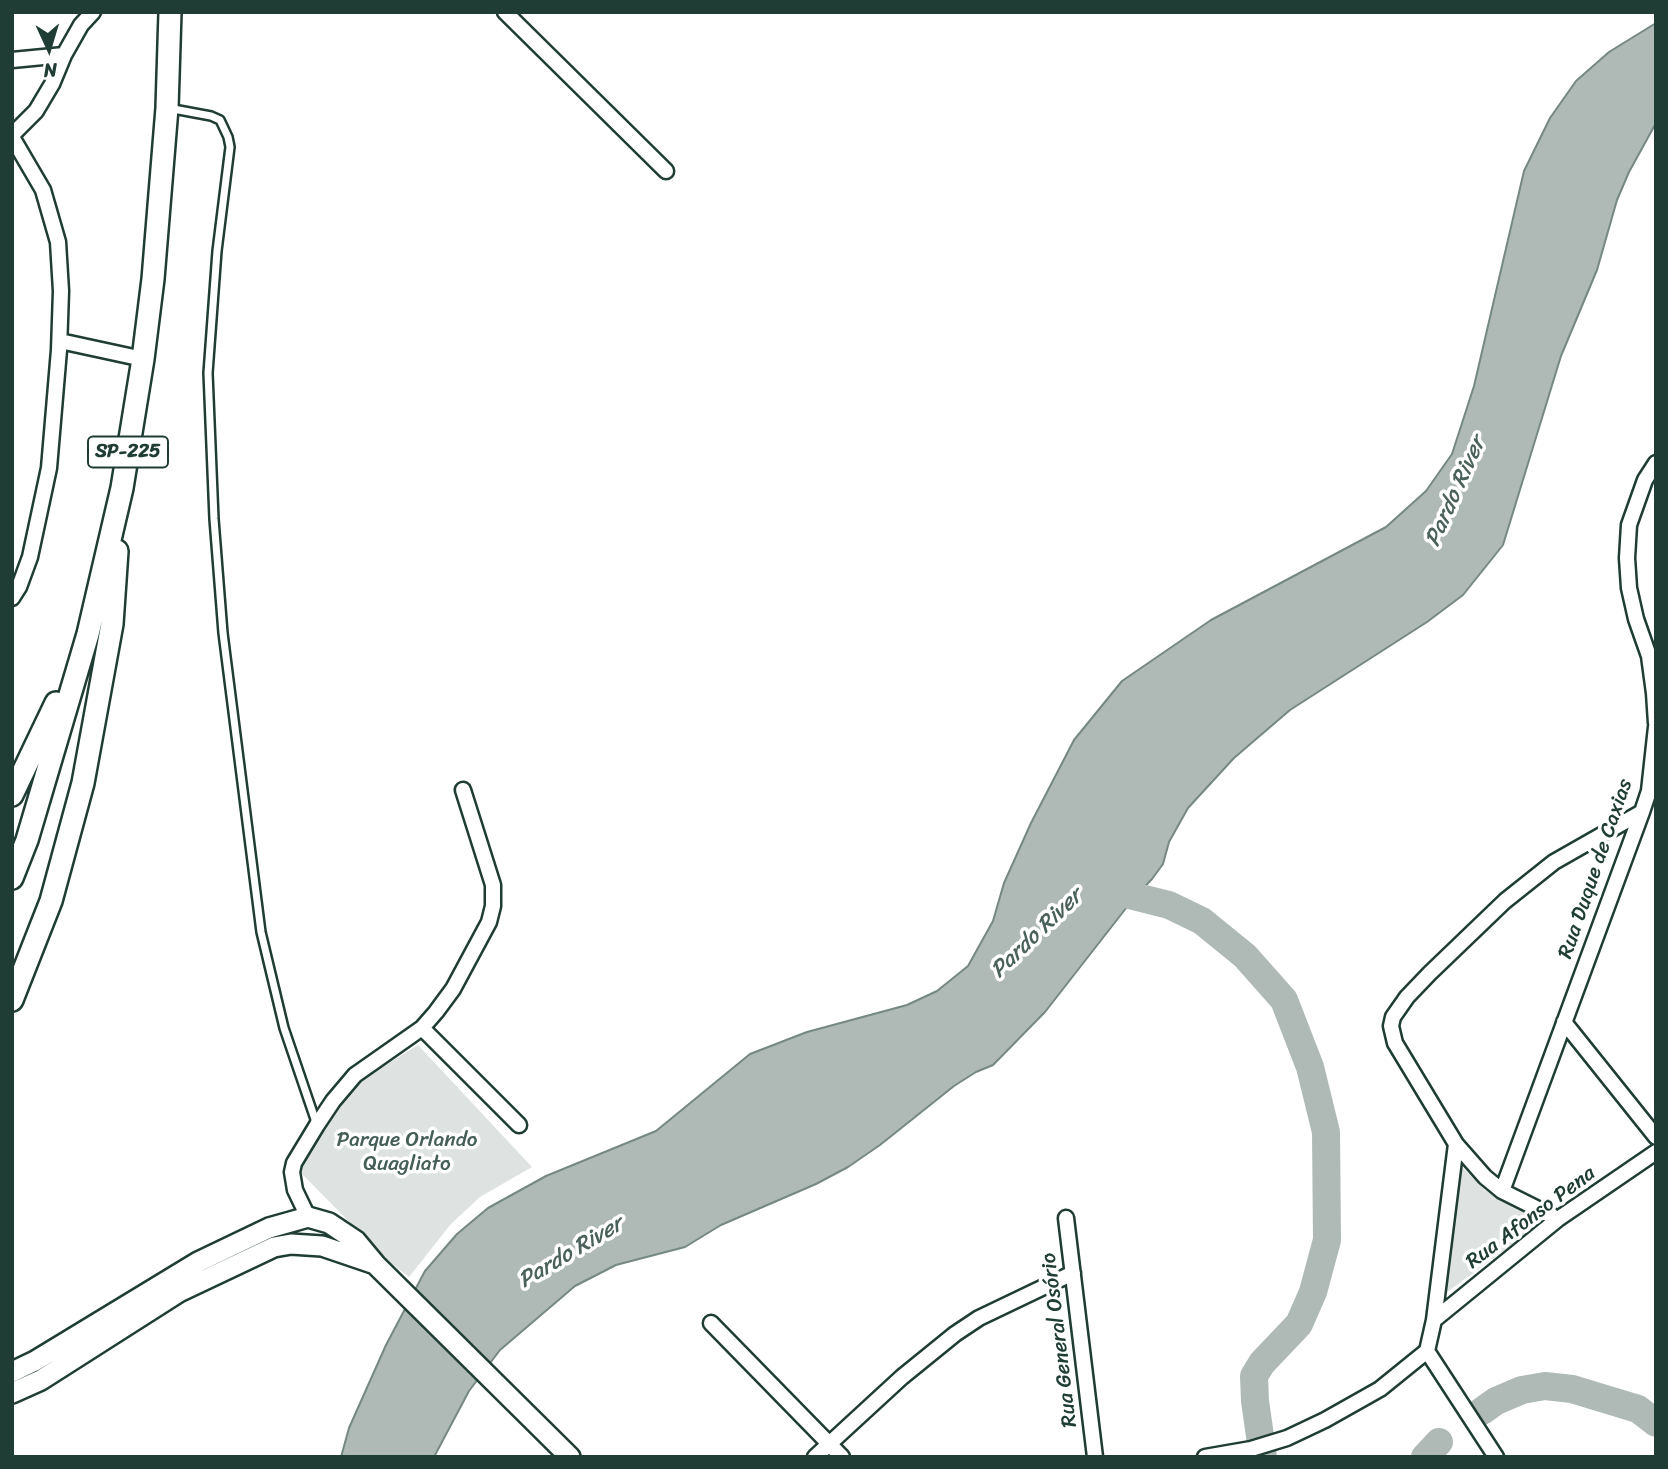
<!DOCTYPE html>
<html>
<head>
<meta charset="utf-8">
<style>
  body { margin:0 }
  #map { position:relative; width:1668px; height:1469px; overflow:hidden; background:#fff; font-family:Sriracha,sans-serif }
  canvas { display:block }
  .frame { position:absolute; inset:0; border:14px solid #1f3d34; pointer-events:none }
  .north { position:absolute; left:14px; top:14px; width:70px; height:70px; -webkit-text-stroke:5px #fff; paint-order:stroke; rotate:176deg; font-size:19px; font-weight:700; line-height:28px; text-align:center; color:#1f3d34 }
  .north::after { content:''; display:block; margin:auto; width:24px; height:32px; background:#1f3d34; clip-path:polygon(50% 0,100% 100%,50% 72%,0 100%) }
</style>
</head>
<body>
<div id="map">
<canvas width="1668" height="1469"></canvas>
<div class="frame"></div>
<div class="north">N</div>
</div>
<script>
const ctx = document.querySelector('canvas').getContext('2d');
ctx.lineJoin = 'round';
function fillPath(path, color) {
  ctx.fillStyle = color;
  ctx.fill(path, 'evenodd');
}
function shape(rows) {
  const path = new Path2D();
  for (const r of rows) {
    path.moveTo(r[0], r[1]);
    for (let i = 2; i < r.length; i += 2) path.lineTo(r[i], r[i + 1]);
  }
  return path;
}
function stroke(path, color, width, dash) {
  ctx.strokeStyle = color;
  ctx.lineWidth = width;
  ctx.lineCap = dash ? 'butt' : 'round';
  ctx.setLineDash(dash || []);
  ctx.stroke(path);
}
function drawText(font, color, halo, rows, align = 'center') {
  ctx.font = font + ' Sriracha,sans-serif';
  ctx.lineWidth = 7;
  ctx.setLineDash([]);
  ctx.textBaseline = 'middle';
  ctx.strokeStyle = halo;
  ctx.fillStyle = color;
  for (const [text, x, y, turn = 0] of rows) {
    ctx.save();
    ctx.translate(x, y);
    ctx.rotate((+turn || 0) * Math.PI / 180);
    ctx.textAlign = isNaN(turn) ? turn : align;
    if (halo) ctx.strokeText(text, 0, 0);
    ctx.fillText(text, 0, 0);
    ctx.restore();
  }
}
fillPath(shape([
  [418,1045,532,1167,480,1197,451,1224,409,1277,388,1261,298,1170,303,1157,335,1111,360,1081],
  [1460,1165,1485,1190,1503,1201,1544,1221,1439,1298]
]), '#dee3e2');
const water = shape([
  [1656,23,1656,123,1629,172,1617,200,1597,270,1561,356,1503,545,1463,595,1427,622,1290,710,1234,758,1188,808,1169,842,1163,864,1152,879,1134,898,1045,1012,993,1065,976,1072,954,1086,880,1145,848,1167,816,1184,721,1225,685,1247,616,1265,575,1286,500,1350,469,1391,434,1457,341,1457,349,1428,386,1345,425,1271,457,1234,488,1208,546,1176,656,1131,750,1054,807,1032,907,1005,937,991,968,966,993,921,1004,883,1031,823,1074,740,1122,681,1211,620,1386,527,1426,491,1452,454,1474,386,1524,171,1550,118,1576,81,1609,52,1656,23]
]);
fillPath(water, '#afbab7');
stroke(water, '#758883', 2);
stroke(shape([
  [1101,888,1169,905,1202,921,1245,956,1284,1000,1310,1067,1326,1132,1327,1240,1313,1292,1299,1324,1262,1363,1254,1376,1255,1401,1263,1457],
  [1482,1411,1496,1401,1522,1390,1545,1386,1572,1389,1638,1409,1656,1423],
  [1425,1457,1439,1442]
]), '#afbab7', 28);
const lane = shape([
  [168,108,211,116,220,120,228,137,230,147,217,251,208,373,214,519,223,633,261,932,284,1028,317,1125]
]);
const street = shape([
  [505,12,666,171],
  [12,60,64,55,81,25,93,12],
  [12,135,36,111,52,84,64,55],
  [12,137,43,190,58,242,61,291,59,350,49,468,30,557,19,587,12,598],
  [60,341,143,359],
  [1656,463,1645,480,1629,525,1627,558,1629,588,1636,619,1649,656,1654,693,1656,723],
  [1564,1022,1656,1137],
  [422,1028,519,1125],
  [1502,1191,1642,812,1649,791,1656,727],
  [308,1217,295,1190,292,1172,294,1163,317,1125,333,1101,355,1075,422,1028,436,1012,453,989,489,922,493,906,493,885,463,790],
  [1066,1218,1095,1457],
  [1558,1219,1502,1191,1485,1177,1456,1144,1395,1043,1391,1026,1393,1017,1407,997,1430,973,1505,901,1554,862,1642,812],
  [1434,1320,1558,1219,1656,1152],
  [711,1323,842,1457],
  [1427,1351,1496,1457],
  [815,1457,902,1377,955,1334,979,1318,1073,1273],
  [1205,1457,1251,1449,1287,1438,1325,1420,1380,1389,1427,1351,1434,1320,1456,1144]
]);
const secondary = shape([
  [12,1372,35,1361,198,1262,269,1228,308,1217,329,1223,356,1241,376,1265,570,1457],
  [12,1393,41,1380,179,1292,274,1247,291,1244,322,1246,375,1264]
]);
const primary = shape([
  [12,795,56,703],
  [12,878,27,840,88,634,122,488,143,359,153,279,167,108,170,12],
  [12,1000,51,901,83,783,112,624,117,551]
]);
stroke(lane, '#1f3d34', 12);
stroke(street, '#1f3d34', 19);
stroke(secondary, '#1f3d34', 24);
stroke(primary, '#1f3d34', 26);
stroke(lane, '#fff', 7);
stroke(street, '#fff', 14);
stroke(secondary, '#fff', 19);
stroke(primary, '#fff', 21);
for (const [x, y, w] of [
  [128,452,80]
]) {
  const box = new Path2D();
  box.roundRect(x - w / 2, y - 15.5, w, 31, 5);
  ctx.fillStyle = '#fff';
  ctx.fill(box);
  stroke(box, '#1f3d34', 2);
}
drawText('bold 19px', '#1f3d34', null, [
  ["SP-225",128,452]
]);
drawText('21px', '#1f3d34', '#fff', [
  ["Rua Duque de Caxias",1596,869,-71],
  ["Rua Afonso Pena",1531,1218,-37],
  ["Rua General Osório",1060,1340,-97]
]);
drawText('21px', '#455e57', '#fff', [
  ["Parque Orlando",407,1141],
  ["Quagliato",407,1165]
]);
drawText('italic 23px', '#4a625b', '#fff', [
  ["Pardo River",1456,492,-66],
  ["Pardo River",1037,934,-44],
  ["Pardo River",571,1253,-31]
]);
</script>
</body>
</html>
